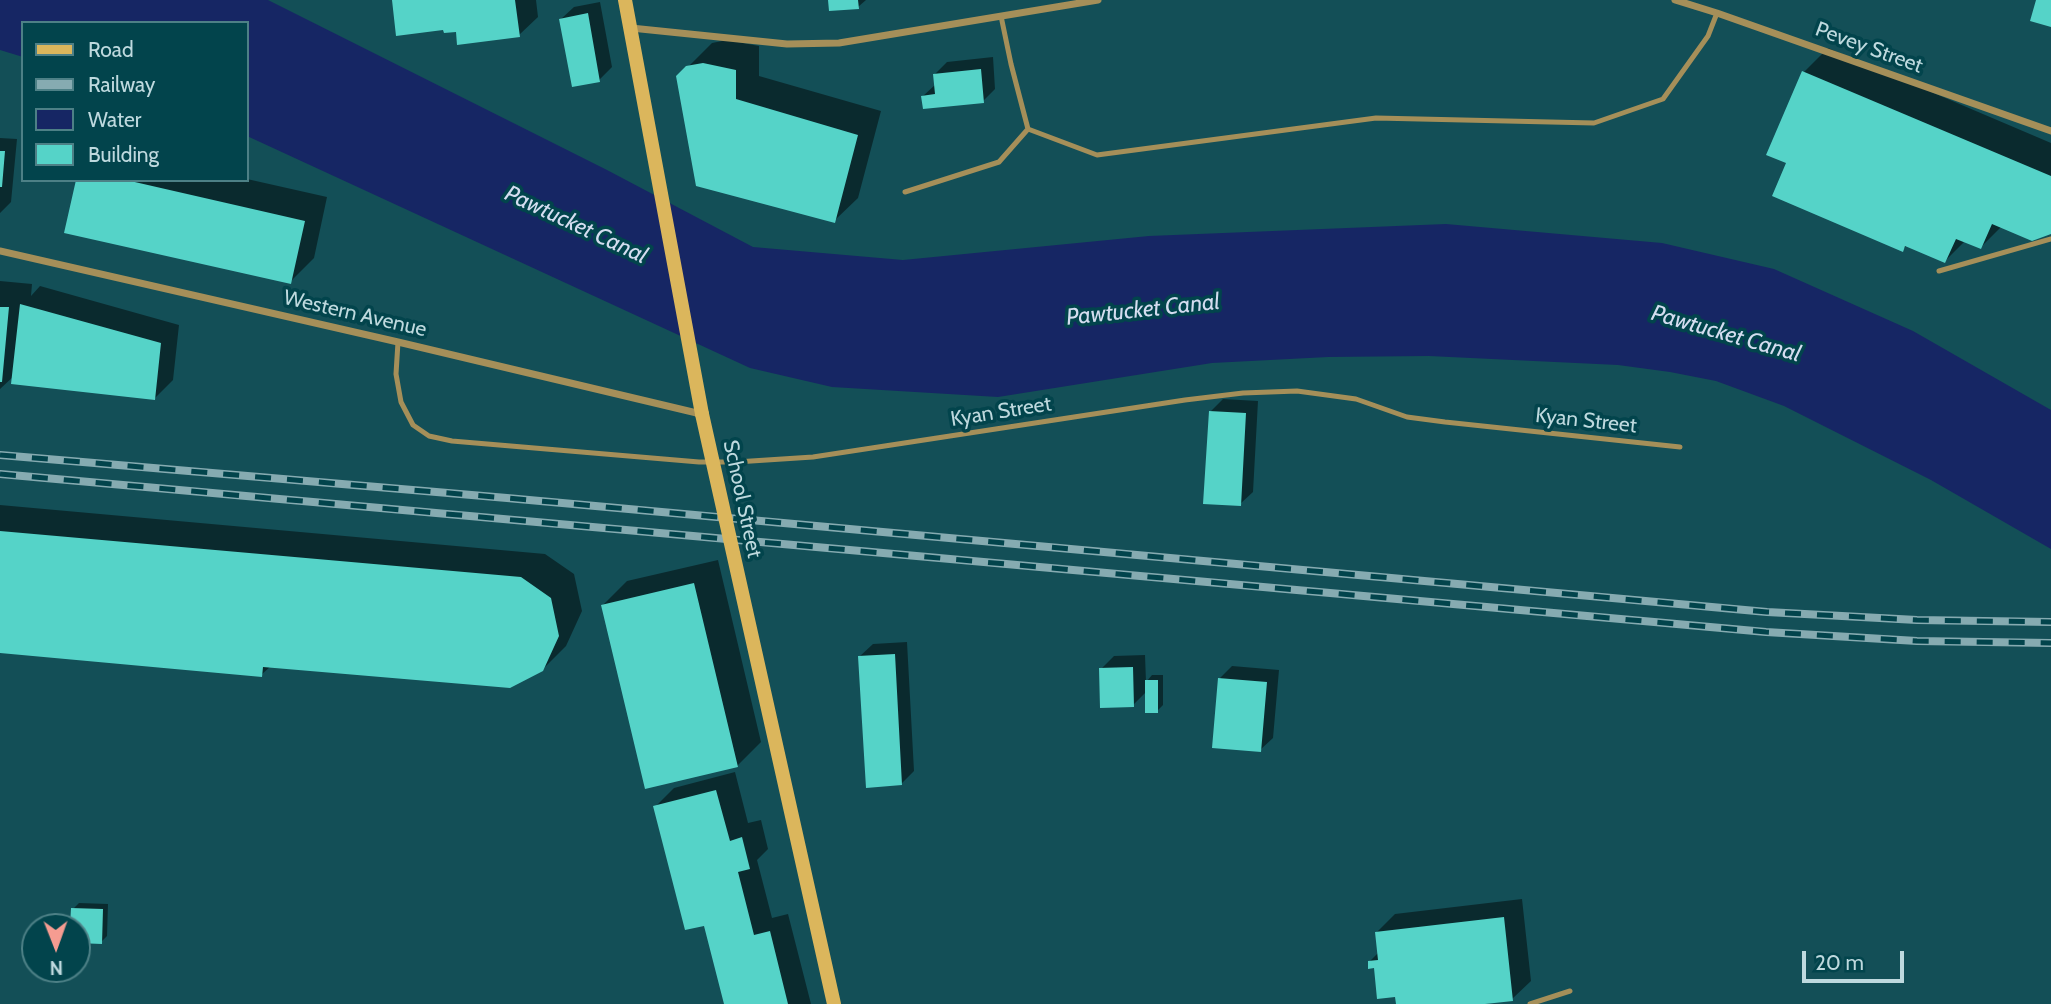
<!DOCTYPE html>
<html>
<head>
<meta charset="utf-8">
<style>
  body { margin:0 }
  #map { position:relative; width:2051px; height:1004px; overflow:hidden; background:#134f57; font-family:Cabin,sans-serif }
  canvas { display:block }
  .legend { position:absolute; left:21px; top:21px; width:228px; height:161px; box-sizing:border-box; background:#02444c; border:2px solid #4d8086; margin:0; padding:9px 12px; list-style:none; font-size:21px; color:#bed9de }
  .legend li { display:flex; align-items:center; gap:14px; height:35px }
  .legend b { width:35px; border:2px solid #4d8086 }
  .north { position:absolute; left:21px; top:913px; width:70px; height:70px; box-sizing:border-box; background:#02444c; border:2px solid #4d8086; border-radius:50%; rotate:179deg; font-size:19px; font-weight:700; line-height:28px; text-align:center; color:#bed9de }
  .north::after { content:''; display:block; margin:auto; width:24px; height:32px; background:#f59c91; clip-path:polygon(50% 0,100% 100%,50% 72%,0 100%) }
  .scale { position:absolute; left:1802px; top:951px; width:102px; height:32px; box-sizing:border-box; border:4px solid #bed9de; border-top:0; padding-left:9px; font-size:21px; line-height:24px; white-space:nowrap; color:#bed9de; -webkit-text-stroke:5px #02444c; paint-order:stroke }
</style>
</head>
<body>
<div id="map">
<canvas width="2051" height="1004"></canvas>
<ul class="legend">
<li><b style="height:9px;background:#dbb65c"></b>Road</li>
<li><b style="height:9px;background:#86abb1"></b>Railway</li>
<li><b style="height:19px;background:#162664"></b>Water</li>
<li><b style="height:19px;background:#55d3c8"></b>Building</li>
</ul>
<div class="north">N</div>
<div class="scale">20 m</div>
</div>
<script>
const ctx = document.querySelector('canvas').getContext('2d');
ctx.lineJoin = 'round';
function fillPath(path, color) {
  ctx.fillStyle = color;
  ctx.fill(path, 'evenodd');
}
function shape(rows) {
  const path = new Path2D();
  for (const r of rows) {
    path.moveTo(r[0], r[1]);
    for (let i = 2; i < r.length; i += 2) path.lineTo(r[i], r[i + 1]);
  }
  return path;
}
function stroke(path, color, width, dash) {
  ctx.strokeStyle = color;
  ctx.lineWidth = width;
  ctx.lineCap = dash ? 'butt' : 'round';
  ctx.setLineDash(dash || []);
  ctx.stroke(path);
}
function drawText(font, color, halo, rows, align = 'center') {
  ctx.font = font + ' Cabin,sans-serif';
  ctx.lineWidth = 7;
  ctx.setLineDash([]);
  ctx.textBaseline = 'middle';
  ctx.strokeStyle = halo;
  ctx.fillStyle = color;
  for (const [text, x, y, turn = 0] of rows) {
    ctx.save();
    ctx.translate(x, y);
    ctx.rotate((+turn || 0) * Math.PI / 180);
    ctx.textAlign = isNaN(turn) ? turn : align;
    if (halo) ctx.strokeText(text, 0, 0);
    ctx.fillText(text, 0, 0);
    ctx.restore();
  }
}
fillPath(shape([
  [0,0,268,0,607,170,753,247,903,260,1149,236,1446,224,1662,243,1774,269,1913,331,2051,410,2051,549,1931,480,1784,406,1716,381,1670,372,1618,365,1429,356,1328,357,1212,363,998,397,832,387,750,368,247,136,247,23,23,23,23,57,0,50]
]), '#162664');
fillPath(shape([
  [393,0,536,0,538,17,519,35,457,30],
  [830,0,866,0,858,7],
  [600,2,612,67,599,80,561,19,574,7],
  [727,40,759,46,759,76,881,111,858,198,834,221,678,77,712,43],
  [1828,48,2051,143,2051,232,2002,226,1981,247,1965,241,1945,261,1907,245,1902,250,1788,162,1768,154,1804,72],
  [993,57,995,89,983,101,923,96,936,84,935,74,947,62],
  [0,138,17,139,11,202,0,213],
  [247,179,327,197,314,258,290,282,78,180],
  [0,281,32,284,31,296,40,286,179,325,173,380,154,399,14,376,0,389],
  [1223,399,1258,401,1253,492,1240,504,1210,412],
  [0,505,545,554,574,574,582,611,566,646,542,670,271,666,261,675,0,639],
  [718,560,761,742,737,766,603,605,627,581],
  [907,642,914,771,901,784,860,656,873,644],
  [1145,655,1146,682,1152,675,1163,675,1163,705,1157,711,1146,692,1133,705,1101,669,1114,656],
  [1232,666,1279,670,1273,738,1260,750,1220,678],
  [735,772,748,823,761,820,768,849,757,860,772,918,788,914,811,1004,726,1004,705,923,655,807,674,788],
  [1522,899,1531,981,1512,999,1470,1004,1398,1004,1397,995,1369,962,1379,952,1377,932,1395,914],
  [79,903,108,904,107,936,101,942,77,941,77,927,72,927,73,909]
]), '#0007');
fillPath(shape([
  [392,0,515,0,520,37,457,45,456,32,444,33,443,30,396,36],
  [828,0,858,0,859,9,829,11],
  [2036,0,2051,0,2051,27,2030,21],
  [588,13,600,82,572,87,559,19],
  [703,63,736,70,736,99,858,135,835,223,696,186,676,76,686,66],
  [981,69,984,103,923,109,921,96,935,94,933,74],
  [1802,71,2051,176,2051,234,2032,241,1992,224,1981,249,1956,239,1945,263,1905,246,1903,252,1772,196,1786,163,1766,155],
  [0,151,5,151,2,187,0,187],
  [76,180,126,180,305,221,291,284,64,233],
  [20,304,161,343,155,400,11,384],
  [0,307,9,307,2,382,0,382],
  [1209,411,1246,413,1241,506,1203,504],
  [0,531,521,577,551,598,559,636,543,671,510,688,263,667,262,677,0,653],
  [694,583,738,767,645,789,601,605],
  [895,654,902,785,866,788,858,656],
  [1133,667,1134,707,1100,708,1099,668],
  [1218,678,1267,682,1261,752,1212,748],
  [1145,680,1158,680,1158,713,1145,713],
  [716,790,730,841,742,837,750,869,738,872,754,935,770,931,788,1004,724,1004,704,926,685,930,653,806],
  [71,908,103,909,102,944,77,943,77,927,70,927],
  [1504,917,1513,1001,1485,1004,1396,1004,1395,997,1377,999,1374,968,1368,969,1368,961,1378,960,1375,932]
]), '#55d3c8');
stroke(shape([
  [1001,16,1011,64,1028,129,1097,155,1376,118,1594,123,1663,99,1708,36,1717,13],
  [905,192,999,162,1028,129],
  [1939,271,2051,239],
  [398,342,396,374,401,402,413,425,429,436,452,441,699,462,736,462,813,457,1185,400,1243,393,1297,391,1356,399,1407,417,1445,422,1680,447],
  [1530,1004,1570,991]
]), '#a58f59', 5);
stroke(shape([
  [1675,0,1717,13,2051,131],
  [631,28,787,44,839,43,1098,0],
  [0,251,398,342,701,414]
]), '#a58f59', 7);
stroke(shape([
  [625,0,702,414]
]), '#dbb65c', 14);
const rail = shape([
  [0,455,507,498,1767,612,1917,620,2051,622],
  [0,474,1766,632,1917,641,2051,643]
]);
stroke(rail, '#86abb1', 8);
stroke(rail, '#02444c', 5, [16]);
stroke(shape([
  [702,414,834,1004]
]), '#dbb65c', 14);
drawText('21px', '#bed9de', '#02444c', [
  ["Pevey Street",1869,48,20],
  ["Western Avenue",355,314,13],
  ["Kyan Street",1001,412,-9],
  ["Kyan Street",1586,421,6],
  ["School Street",742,499,78]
]);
drawText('italic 23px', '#d4ddf0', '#02444c', [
  ["Pawtucket Canal",576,225,25],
  ["Pawtucket Canal",1143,310,-6],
  ["Pawtucket Canal",1726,334,16]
]);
</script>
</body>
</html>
